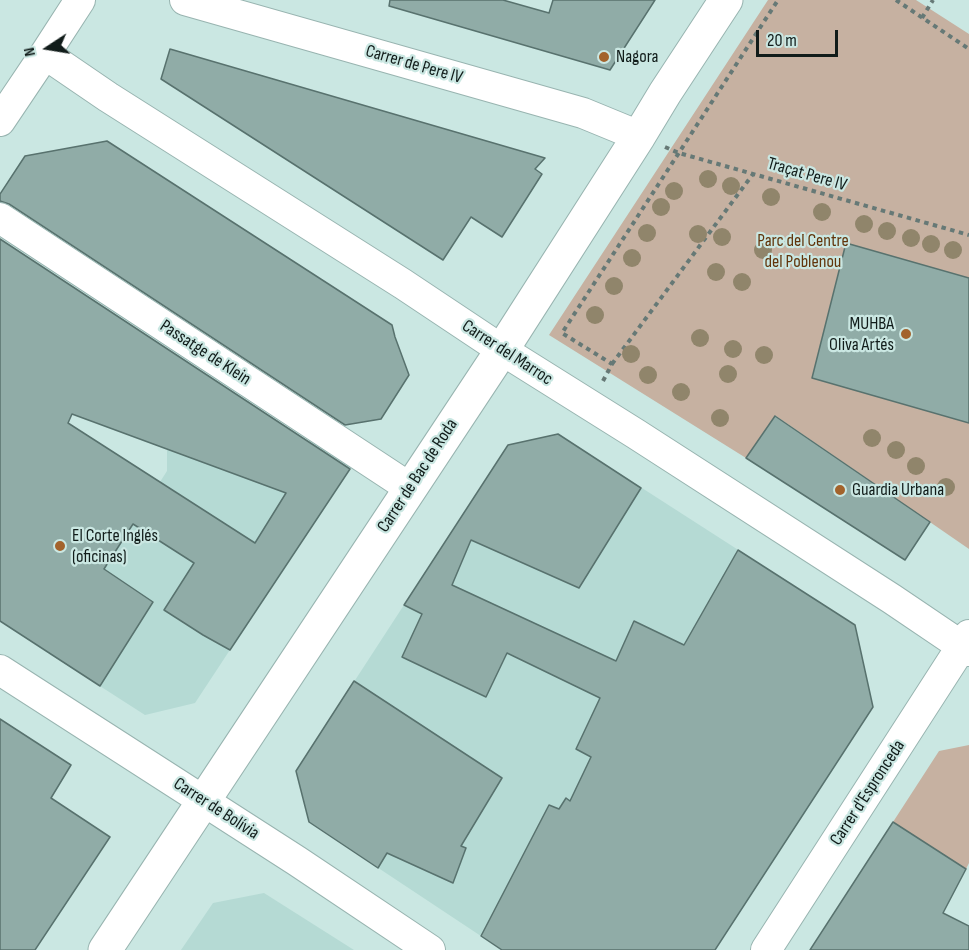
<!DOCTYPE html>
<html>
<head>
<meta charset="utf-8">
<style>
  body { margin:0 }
  #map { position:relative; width:969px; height:950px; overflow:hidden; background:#cae7e2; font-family:"Sofia Sans Condensed",sans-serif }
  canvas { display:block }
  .north { position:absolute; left:18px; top:18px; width:60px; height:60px; -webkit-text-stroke:4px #cae7e2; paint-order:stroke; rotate:258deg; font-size:16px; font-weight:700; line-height:24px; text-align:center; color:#111c1a }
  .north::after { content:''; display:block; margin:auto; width:21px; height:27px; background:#111c1a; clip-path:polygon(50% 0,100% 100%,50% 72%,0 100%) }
  .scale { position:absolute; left:756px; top:30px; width:82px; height:27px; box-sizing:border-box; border:3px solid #111c1a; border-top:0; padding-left:8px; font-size:18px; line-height:21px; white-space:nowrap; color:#111c1a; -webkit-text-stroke:4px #cae7e2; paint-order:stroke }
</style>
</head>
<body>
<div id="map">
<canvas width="969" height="950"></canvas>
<div class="north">N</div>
<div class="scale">20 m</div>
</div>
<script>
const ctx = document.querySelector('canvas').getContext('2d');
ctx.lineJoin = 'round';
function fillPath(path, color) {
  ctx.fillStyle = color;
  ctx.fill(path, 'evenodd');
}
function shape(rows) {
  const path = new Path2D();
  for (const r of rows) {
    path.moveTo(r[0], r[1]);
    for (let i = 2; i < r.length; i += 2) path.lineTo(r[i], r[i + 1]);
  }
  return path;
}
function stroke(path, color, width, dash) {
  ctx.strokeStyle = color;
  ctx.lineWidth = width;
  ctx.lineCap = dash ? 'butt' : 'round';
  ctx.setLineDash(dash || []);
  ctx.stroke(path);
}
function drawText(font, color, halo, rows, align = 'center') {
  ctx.font = font + ' "Sofia Sans Condensed",sans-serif';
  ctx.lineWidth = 4.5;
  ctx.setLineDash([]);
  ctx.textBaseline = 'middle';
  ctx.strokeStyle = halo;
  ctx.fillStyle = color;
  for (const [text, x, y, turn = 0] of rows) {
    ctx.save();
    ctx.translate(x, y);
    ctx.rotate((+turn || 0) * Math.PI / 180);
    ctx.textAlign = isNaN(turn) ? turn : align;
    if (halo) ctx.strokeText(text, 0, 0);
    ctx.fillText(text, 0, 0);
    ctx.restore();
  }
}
fillPath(shape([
  [558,434,855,625,873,707,715,950,502,950,309,822,296,771,508,445],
  [310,438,351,466,195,703,145,715,50,654,167,471,167,449,279,490],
  [264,893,354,950,181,950,213,903]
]), '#b5dad4');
fillPath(shape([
  [768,0,916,0,969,34,969,549,776,416,746,458,549,335],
  [969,745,969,863,966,869,893,822,939,751]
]), '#c6b1a1');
const building = shape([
  [390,0,503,0,549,13,553,0,655,0,610,70,389,6,390,0],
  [170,49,545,158,535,169,542,174,502,237,471,217,443,260,161,79,170,49],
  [107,141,392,325,395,337,409,375,381,419,345,425,9,204,0,201,0,194,25,156,107,141],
  [0,239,350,469,230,650,203,635,164,610,194,563,133,524,104,569,153,602,100,686,0,621,0,239],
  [72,414,286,493,255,543,68,423,72,414],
  [846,243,969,278,969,423,812,378,846,243],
  [775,416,930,522,905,560,746,458,775,416],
  [558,434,641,488,579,588,471,540,452,585,616,661,634,621,684,645,738,550,855,625,873,707,715,950,502,950,481,936,549,805,559,809,566,798,570,801,591,757,576,749,600,698,507,653,486,697,402,657,422,614,404,605,508,445,558,434],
  [354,681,502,778,461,846,466,848,453,883,387,853,378,868,309,822,296,771,354,681],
  [0,719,71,765,51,798,110,837,35,950,0,950,0,719],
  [893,822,966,869,943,913,969,926,969,950,810,950,893,822]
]);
fillPath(building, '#90aca7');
stroke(building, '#58726e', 1.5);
const minor = shape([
  [185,0,583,113,639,136],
  [45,54,108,97,403,284,502,350,636,434,892,599,969,651],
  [0,121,45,54,80,0],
  [0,218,410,488],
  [0,670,297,861,430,950],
  [766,950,969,635]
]);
const major = shape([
  [105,950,502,350,639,136,665,93,726,0]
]);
stroke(minor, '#98b4b0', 32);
stroke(major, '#98b4b0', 35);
stroke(shape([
  [896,0,969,49],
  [922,18,933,0],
  [665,147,679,153,969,235],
  [612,364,753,174],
  [603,381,612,364,562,333,778,0]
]), '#667976', 4, [4.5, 4.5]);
stroke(minor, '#fff', 30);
stroke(major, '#fff', 33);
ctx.fillStyle = '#90856b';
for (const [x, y] of [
  [708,179],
  [731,186],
  [674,191],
  [771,197],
  [661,207],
  [822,212],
  [864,224],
  [887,231],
  [647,233],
  [698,234],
  [722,237],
  [911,238],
  [931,244],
  [763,250],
  [953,250],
  [632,258],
  [716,272],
  [742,282],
  [614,286],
  [595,315],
  [700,338],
  [733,349],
  [631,354],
  [764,355],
  [728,374],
  [648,375],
  [681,392],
  [720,418],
  [872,438],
  [896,450],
  [916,466],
  [946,487]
]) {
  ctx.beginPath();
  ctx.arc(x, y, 9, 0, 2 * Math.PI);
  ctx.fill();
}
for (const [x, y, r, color] of [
  [604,57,6,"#a3632c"],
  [906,334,6,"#a3632c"],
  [840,490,6,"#a3632c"],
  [60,546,6,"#a3632c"]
]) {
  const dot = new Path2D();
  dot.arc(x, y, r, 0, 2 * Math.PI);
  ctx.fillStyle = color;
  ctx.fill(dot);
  stroke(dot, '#cae7e2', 2);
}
drawText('18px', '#111c1a', '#cae7e2', [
  ["Nagora",616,57],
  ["MUHBA",894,324,"right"],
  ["Oliva Artés",894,345,"right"],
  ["Guardia Urbana",852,490],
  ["El Corte Inglés",72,536],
  ["(oficinas)",72,557]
], 'left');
drawText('18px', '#111c1a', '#cae7e2', [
  ["Carrer de Pere IV",414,65,16],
  ["Traçat Pere IV",807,175,16],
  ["Passatge de Klein",205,353,33],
  ["Carrer del Marroc",507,353,33],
  ["Carrer de Bac de Roda",418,476,-57],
  ["Carrer d'Espronceda",868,793,-57],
  ["Carrer de Bolívia",216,809,33]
]);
drawText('18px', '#61340a', '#cae7e2', [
  ["Parc del Centre",803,241],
  ["del Poblenou",803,262]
]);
</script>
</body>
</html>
